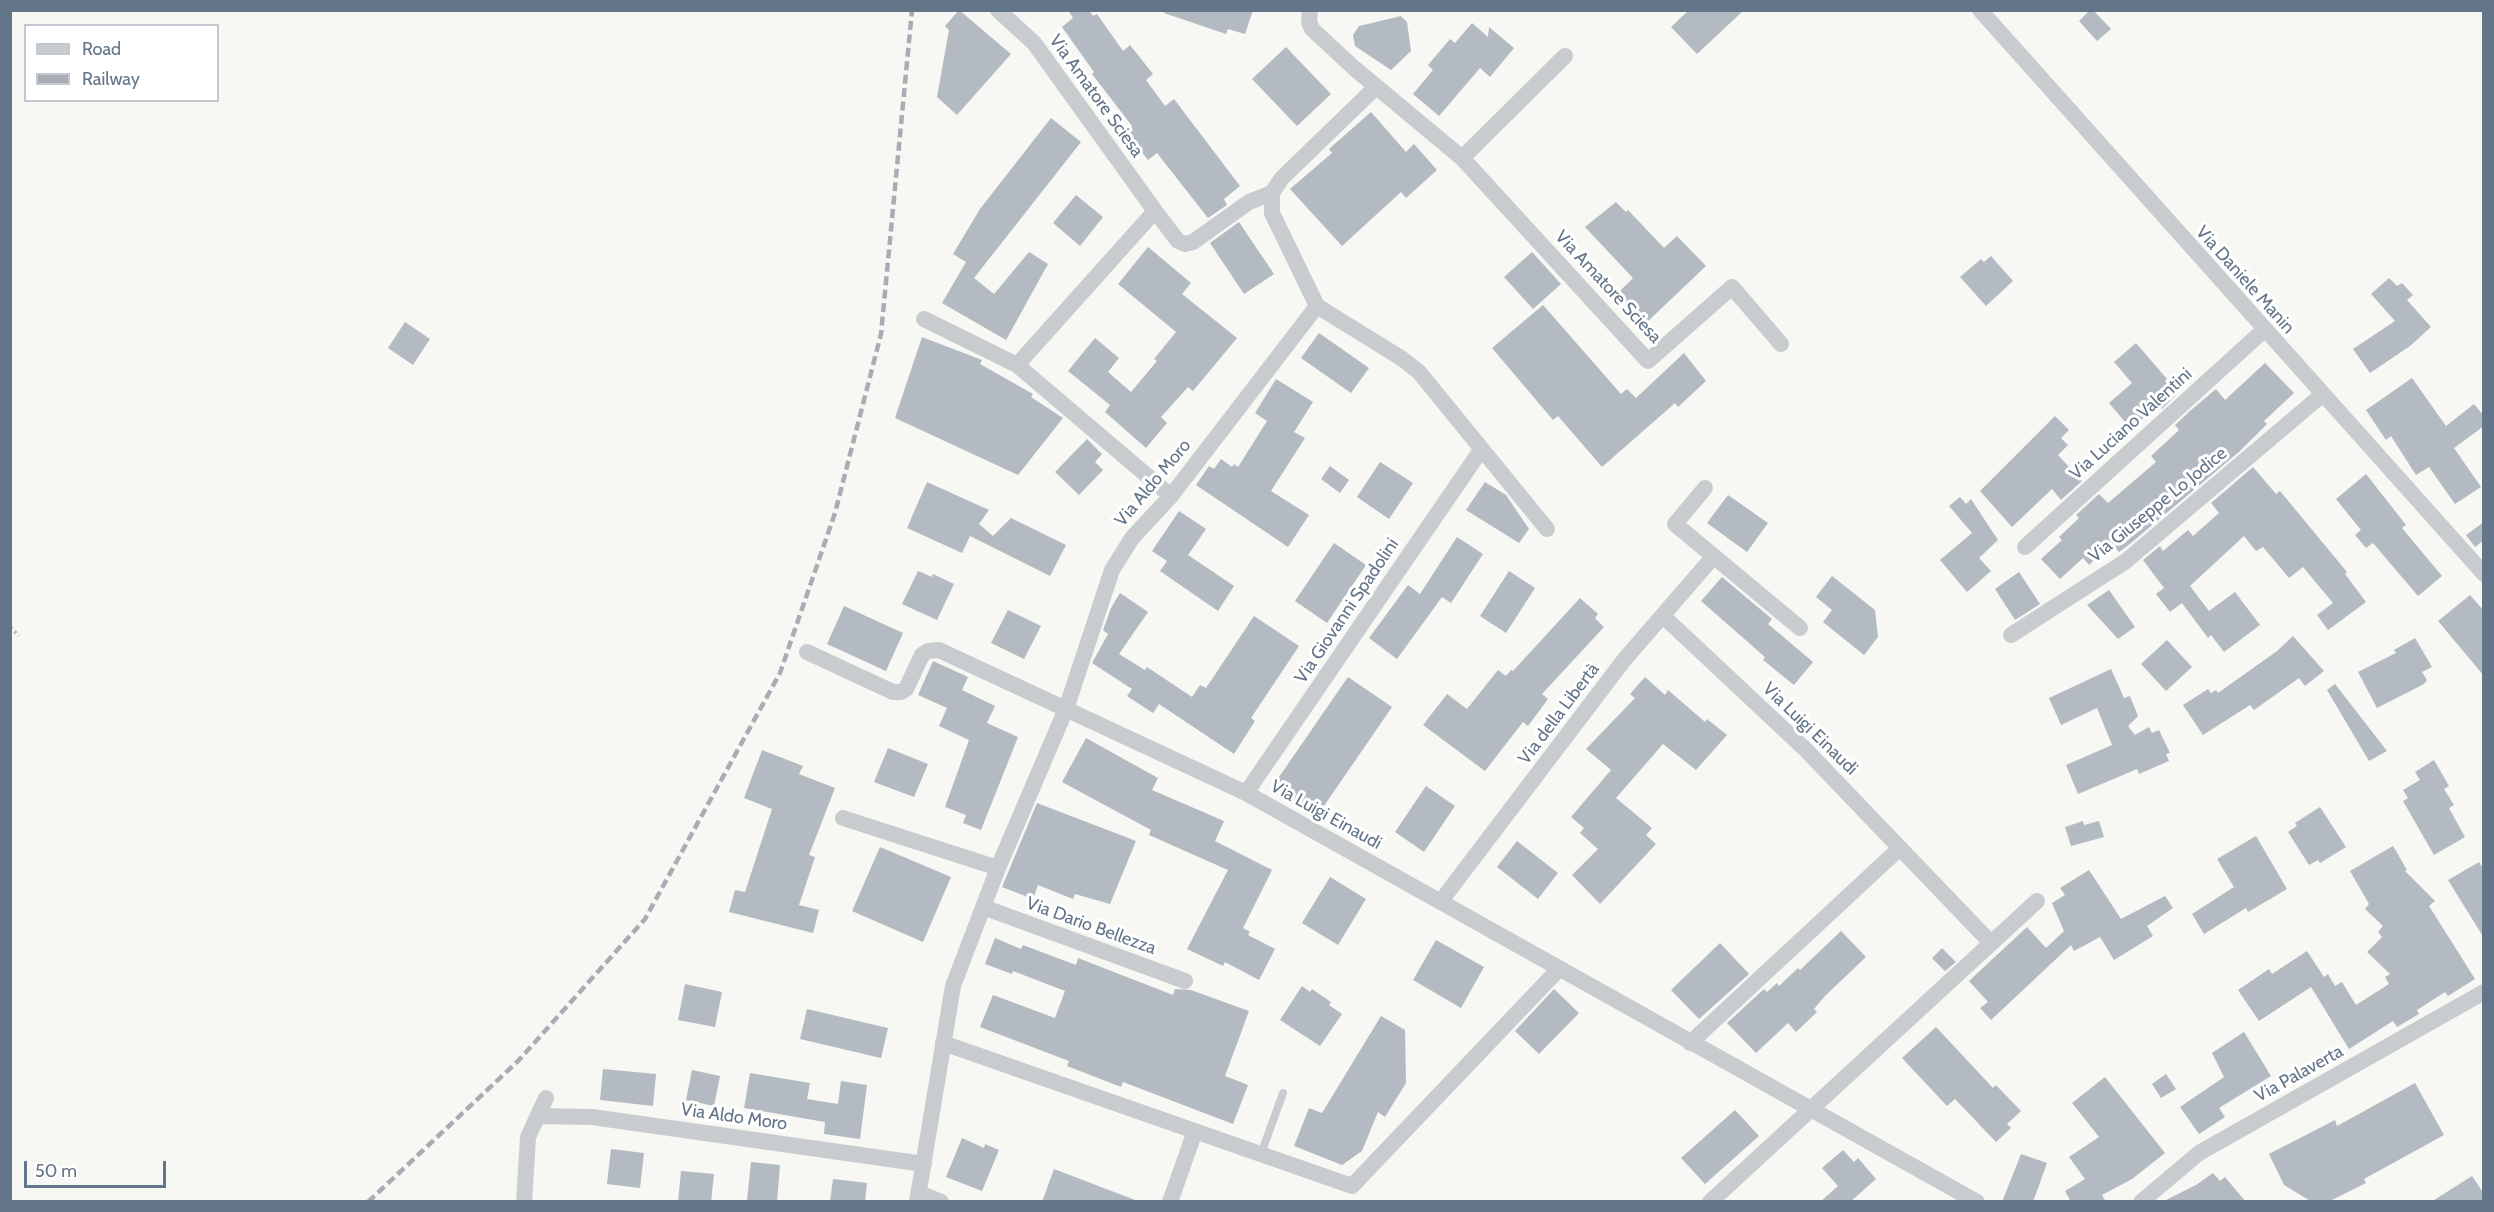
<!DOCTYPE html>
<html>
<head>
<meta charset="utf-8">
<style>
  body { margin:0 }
  #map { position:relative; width:2494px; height:1212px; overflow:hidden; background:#f7f7f3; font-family:Cabin,sans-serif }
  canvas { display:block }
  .frame { position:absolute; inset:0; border:12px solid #637588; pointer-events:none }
  .legend { position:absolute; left:24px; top:24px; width:195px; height:78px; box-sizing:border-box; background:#fff; border:2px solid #c1c8cf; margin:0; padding:8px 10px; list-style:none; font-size:18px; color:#637588 }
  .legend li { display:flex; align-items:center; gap:12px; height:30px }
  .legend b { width:30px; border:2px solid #c1c8cf }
  .scale { position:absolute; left:24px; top:1161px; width:142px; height:27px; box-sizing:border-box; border:3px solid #637588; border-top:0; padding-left:8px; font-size:18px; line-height:21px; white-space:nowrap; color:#637588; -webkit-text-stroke:4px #fff; paint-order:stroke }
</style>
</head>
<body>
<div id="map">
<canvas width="2494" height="1212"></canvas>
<div class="frame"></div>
<ul class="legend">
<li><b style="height:8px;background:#c9cccf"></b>Road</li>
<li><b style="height:8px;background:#a8adb4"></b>Railway</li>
</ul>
<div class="scale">50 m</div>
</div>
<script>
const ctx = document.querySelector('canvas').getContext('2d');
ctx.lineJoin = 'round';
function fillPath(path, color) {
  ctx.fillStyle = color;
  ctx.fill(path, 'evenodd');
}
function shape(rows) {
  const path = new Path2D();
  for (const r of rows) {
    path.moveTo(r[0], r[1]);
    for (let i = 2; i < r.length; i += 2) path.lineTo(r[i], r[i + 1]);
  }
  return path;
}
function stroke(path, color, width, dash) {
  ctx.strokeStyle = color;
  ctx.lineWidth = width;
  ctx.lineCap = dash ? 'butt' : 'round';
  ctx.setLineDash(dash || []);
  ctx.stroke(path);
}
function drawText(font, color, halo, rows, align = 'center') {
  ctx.font = font + ' Cabin,sans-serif';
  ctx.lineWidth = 6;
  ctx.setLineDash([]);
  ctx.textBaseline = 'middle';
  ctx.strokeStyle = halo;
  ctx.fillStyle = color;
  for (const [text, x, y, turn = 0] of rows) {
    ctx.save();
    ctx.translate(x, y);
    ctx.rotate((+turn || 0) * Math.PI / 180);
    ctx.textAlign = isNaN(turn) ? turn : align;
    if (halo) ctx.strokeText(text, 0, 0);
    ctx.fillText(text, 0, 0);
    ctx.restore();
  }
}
fillPath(shape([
  [959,10,1011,54,957,115,937,97,949,30,945,26],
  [1068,10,1089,10,1093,16,1097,14,1123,51,1130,45,1153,74,1146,80,1165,106,1174,99,1240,186,1224,199,1227,205,1208,218,1157,153,1148,160,1125,131,1132,126,1092,74,1094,72,1062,27,1073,18],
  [1164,10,1253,10,1245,34,1228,29,1226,34,1164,13],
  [1689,10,1744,10,1697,54,1671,27],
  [2090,10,2093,10,2111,29,2097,41,2079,21],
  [1401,16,1407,22,1411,51,1391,70,1355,46,1353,35,1359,26],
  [1472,23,1488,37,1489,27,1514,48,1490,77,1480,68,1439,116,1413,94,1433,70,1428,65,1450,39,1455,43],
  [1286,47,1331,94,1297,126,1252,79],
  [1371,112,1406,152,1414,144,1437,170,1406,198,1401,192,1342,246,1290,189,1332,153,1329,149],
  [1051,118,1081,142,974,278,994,294,1029,252,1048,264,1006,340,942,303,966,262,953,254,980,209],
  [1076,195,1103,217,1080,246,1053,223],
  [1616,202,1626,212,1628,210,1664,248,1677,236,1706,266,1646,323,1618,293,1633,278,1585,227],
  [1239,222,1274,274,1244,294,1210,243],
  [1148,247,1191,283,1182,294,1237,338,1193,391,1188,387,1161,417,1167,423,1146,448,1105,412,1110,405,1068,371,1095,338,1119,358,1108,372,1131,392,1157,361,1154,359,1176,332,1118,284],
  [1532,252,1561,284,1533,309,1504,277],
  [1991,256,2013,281,1986,306,1960,277,1981,259,1984,262],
  [2389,278,2397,286,2402,283,2413,295,2407,300,2431,327,2410,346,2370,373,2353,349,2395,321,2371,294],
  [1543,305,1621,394,1627,389,1636,398,1684,353,1706,381,1678,407,1675,403,1602,467,1558,416,1553,420,1492,348],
  [405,322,430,339,413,365,388,348],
  [1319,333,1369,368,1351,393,1301,358],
  [922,337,982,360,980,364,1033,394,1031,397,1063,418,1018,475,895,418],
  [2136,343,2167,379,2165,381,2176,395,2162,409,2158,405,2131,429,2109,403,2132,383,2114,362],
  [2265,363,2294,393,2264,421,2267,424,2240,451,2131,543,2119,552,2112,544,2089,565,2083,558,2060,579,2041,559,2062,540,2059,537,2079,518,2076,515,2099,494,2108,503,2156,462,2151,456,2179,430,2175,425,2190,411,2216,389,2225,400],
  [2412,378,2446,426,2474,404,2484,416,2484,426,2454,448,2481,487,2455,504,2429,467,2416,475,2391,436,2386,440,2366,410],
  [1276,379,1313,402,1294,432,1305,438,1271,491,1309,515,1288,547,1196,485,1209,466,1214,469,1221,459,1232,467,1234,464,1238,467,1267,421,1255,413],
  [2055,416,2069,430,2061,438,2068,445,2058,455,2082,481,2061,500,2052,489,2012,527,1980,491],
  [1087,439,1102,454,1095,462,1103,470,1079,495,1055,472],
  [1380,462,1413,483,1389,519,1357,497],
  [1330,466,1349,480,1340,493,1321,479],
  [2253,467,2276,494,2280,491,2347,572,2345,574,2366,602,2328,630,2317,615,2333,603,2303,567,2289,578,2263,547,2256,551,2244,536,2190,586,2209,611,2235,592,2260,625,2224,652,2211,635,2208,638,2182,603,2170,612,2156,594,2164,588,2143,560,2160,546,2163,551,2188,530,2193,536,2219,513,2211,503],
  [2366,474,2406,525,2402,528,2442,576,2418,596,2373,543,2366,548,2355,535,2361,530,2336,499],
  [927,482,989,510,979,524,993,536,1011,518,1066,545,1050,576,970,536,962,553,907,528],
  [1485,482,1506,495,1529,529,1519,543,1466,510],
  [1728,495,1768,523,1747,552,1707,523],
  [1960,497,1966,504,1971,499,1998,540,1979,558,1991,571,1967,592,1940,560,1972,533,1949,506],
  [1179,511,1206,529,1188,555,1234,586,1218,611,1160,571,1167,561,1152,551],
  [2484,522,2484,540,2475,547,2466,535],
  [1457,537,1483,554,1451,603,1442,597,1397,659,1369,638,1408,585,1420,594],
  [1334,543,1366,565,1327,623,1295,601],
  [918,571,932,577,933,574,954,584,937,620,902,604],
  [1509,571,1535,588,1506,633,1480,616],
  [2019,572,2040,604,2015,620,1995,589],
  [1832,576,1875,610,1878,637,1864,655,1823,622,1832,610,1816,597],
  [1722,577,1772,619,1768,624,1813,662,1794,685,1763,660,1765,657,1701,601],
  [2109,590,2135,627,2118,639,2087,605],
  [1120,593,1148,612,1119,654,1145,670,1147,667,1192,697,1200,685,1206,688,1254,616,1299,646,1251,718,1255,721,1234,754,1159,704,1153,713,1127,696,1132,689,1092,663,1108,634,1103,630,1111,608],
  [2470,595,2484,611,2484,676,2438,621],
  [1580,598,1598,614,1595,618,1604,627,1542,694,1548,699,1528,726,1523,722,1485,771,1423,725,1447,694,1467,709,1498,670,1506,676,1511,670,1513,671],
  [844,606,903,633,886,671,827,644],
  [1008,610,1041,626,1024,659,991,643],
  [2293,636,2324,671,2305,686,2299,678,2254,710,2250,705,2203,735,2183,705,2208,689,2211,693,2216,690,2218,693,2277,651],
  [2415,638,2432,667,2422,672,2427,680,2424,684,2377,708,2358,672,2396,653,2394,650],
  [2167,640,2192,667,2166,691,2141,664],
  [933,661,968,677,962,690,995,706,987,723,1018,737,981,830,963,823,966,815,945,807,969,740,939,726,947,708,918,695],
  [2111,669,2124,698,2130,696,2138,716,2128,726,2135,735,2149,727,2152,733,2159,730,2170,753,2166,754,2169,761,2139,774,2137,769,2078,794,2066,765,2112,745,2097,708,2061,725,2049,698],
  [1348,677,1392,707,1315,819,1270,790],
  [1645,677,1665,695,1668,690,1705,722,1707,719,1727,735,1696,770,1663,744,1616,798,1652,828,1646,835,1656,844,1600,904,1572,875,1598,849,1580,833,1584,828,1571,817,1611,770,1586,749,1635,698,1630,694],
  [2335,684,2387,751,2369,761,2327,690],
  [1086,738,1158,778,1152,790,1224,821,1215,841,1272,870,1243,928,1250,932,1248,935,1275,949,1259,980,1225,962,1223,966,1187,949,1228,870,1149,835,1151,830,1062,782],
  [888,748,928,764,914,797,874,782],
  [762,750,803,766,799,774,835,788,809,855,815,857,799,905,819,910,813,933,729,912,735,890,745,892,772,809,744,798],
  [2434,760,2449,786,2444,789,2454,805,2449,808,2465,837,2434,855,2403,801,2408,798,2403,790,2420,780,2415,772],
  [1426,786,1455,806,1424,852,1395,832],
  [1037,803,1136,841,1110,904,1075,894,1073,899,1038,885,1033,899,1002,887],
  [2320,807,2346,847,2320,863,2318,860,2309,865,2288,832,2297,826,2295,823],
  [2083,821,2084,825,2099,821,2104,837,2071,846,2065,827],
  [2256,836,2287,889,2248,912,2246,908,2204,934,2192,914,2234,887,2217,859],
  [1517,841,1558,873,1538,899,1497,867],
  [2393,846,2407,870,2405,871,2435,901,2429,906,2475,979,2448,996,2445,992,2417,1010,2419,1014,2397,1027,2393,1021,2349,1049,2311,987,2259,1021,2238,990,2269,969,2272,974,2307,951,2324,977,2328,974,2335,986,2342,982,2356,1005,2389,984,2385,977,2390,974,2367,952,2382,937,2378,932,2383,926,2365,909,2369,904,2350,871],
  [880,847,951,877,923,942,852,911],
  [2479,862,2484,870,2484,938,2448,880],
  [2089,870,2121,919,2165,896,2173,908,2147,926,2153,936,2114,960,2100,937,2074,951,2071,945,1991,1020,1980,1008,1988,1002,1969,981,2027,927,2046,948,2064,931,2052,903,2065,895,2060,888],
  [1330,877,1366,899,1338,945,1302,923],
  [1841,931,1866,957,1825,996,1814,1009,1817,1012,1796,1032,1788,1023,1756,1053,1727,1023,1764,989,1767,992,1777,983,1779,986,1798,968,1800,970],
  [995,938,1021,949,1023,945,1076,965,1078,958,1173,995,1175,989,1191,990,1249,1011,1225,1076,1248,1085,1233,1124,1123,1082,1121,1087,1067,1066,1069,1061,980,1027,993,995,1055,1018,1065,991,1013,971,1012,974,985,964],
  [1436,940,1484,967,1461,1008,1413,980],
  [1720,943,1749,974,1699,1019,1671,990],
  [1942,948,1956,962,1945,971,1932,958],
  [685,984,722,992,715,1027,678,1020],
  [1302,986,1310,992,1312,989,1331,1002,1329,1005,1342,1014,1320,1046,1280,1020],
  [1554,989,1579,1013,1539,1054,1515,1031],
  [807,1009,888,1028,881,1058,800,1039],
  [1381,1016,1405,1030,1406,1083,1385,1117,1378,1112,1362,1151,1342,1165,1294,1146,1309,1108,1322,1113],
  [1936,1027,1993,1088,1996,1085,2021,1111,2007,1124,2011,1128,1996,1142,1955,1099,1947,1106,1902,1058],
  [2244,1032,2271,1076,2219,1108,2225,1117,2199,1134,2180,1107,2224,1077,2212,1053],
  [603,1069,656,1074,653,1106,600,1100],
  [692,1070,720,1076,714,1106,686,1100],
  [750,1073,810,1083,807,1099,838,1104,841,1081,867,1085,860,1139,824,1134,825,1122,744,1108],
  [2166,1074,2176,1089,2161,1098,2152,1084],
  [2105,1077,2165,1153,2132,1179,2102,1195,2106,1202,2071,1202,2065,1191,2085,1179,2069,1157,2099,1137,2072,1103],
  [2415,1083,2444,1135,2364,1179,2366,1183,2328,1202,2312,1202,2284,1185,2269,1154,2335,1120,2337,1126],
  [1735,1110,1759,1136,1705,1184,1681,1158],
  [962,1138,984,1148,985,1144,999,1150,982,1191,946,1177],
  [611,1149,644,1153,640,1188,607,1184],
  [1843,1150,1854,1162,1858,1158,1876,1179,1850,1202,1820,1202,1838,1186,1822,1168],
  [2021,1154,2047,1163,2033,1202,2002,1202],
  [751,1162,780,1165,777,1202,747,1200],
  [1054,1169,1135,1200,1135,1202,1042,1202],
  [681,1171,714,1174,711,1202,678,1202],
  [2213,1173,2220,1181,2225,1177,2246,1202,2162,1202,2196,1185],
  [2472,1176,2484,1194,2484,1202,2431,1202],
  [833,1179,867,1183,865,1202,830,1202]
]), '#b3bac1');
stroke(shape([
  [10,627,19,636]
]), '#c2c3c5', 4, [3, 3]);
stroke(shape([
  [1261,1154,1283,1093]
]), '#c9cccf', 8);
stroke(shape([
  [998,10,1034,43,1155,211],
  [1310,10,1309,22,1312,29,1354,68,1462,158,1648,361,1732,287,1781,344],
  [1980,10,2484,574],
  [1462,158,1565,56],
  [1272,193,1272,213,1317,306],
  [1317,306,1401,358,1419,372,1547,529],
  [924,319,1017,365],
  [1705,488,1675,524,1800,628],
  [1171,496,1017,365,1155,211,1178,241,1185,244,1193,242,1249,202,1272,193,1282,178,1376,87],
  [2025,547,2264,330],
  [1663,616,1806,750,1991,943],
  [2011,635,2126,561,2323,394],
  [807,652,893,692,901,692,906,689,922,655,928,651,939,650,1246,793,1977,1202],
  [1246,793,1481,450],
  [843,818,998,868],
  [1441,901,1624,660,1714,556],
  [983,907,1185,981],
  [943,1043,1352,1186,1559,969],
  [1690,1043,1900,848],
  [538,1116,592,1117,924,1164],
  [919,1193,941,1202],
  [524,1202,528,1137,546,1098],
  [917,1202,953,986,998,868,1066,709,1112,570,1132,538,1171,496,1317,306],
  [1170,1202,1195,1131],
  [1710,1202,2037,901],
  [2141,1202,2199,1153,2484,992]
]), '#c9cccf', 16);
stroke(shape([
  [368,1202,519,1060,645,919,780,673,835,513,881,334,912,10]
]), '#a8adb4', 4.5, [9, 4.5]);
drawText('18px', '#637588', '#fff', [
  ["Via Amatore Sciesa",1096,96,54],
  ["Via Daniele Manin",2245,280,48],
  ["Via Amatore Sciesa",1608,287,47],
  ["Via Luciano Valentini",2131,424,-42],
  ["Via Aldo Moro",1153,483,-50],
  ["Via Giuseppe Lo Jodice",2158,505,-39],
  ["Via Giovanni Spadolini",1347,611,-56],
  ["Via della Libertà",1559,714,-53],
  ["Via Luigi Einaudi",1810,729,44],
  ["Via Luigi Einaudi",1326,815,29],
  ["Via Dario Bellezza",1091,926,20],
  ["Via Palaverta",2299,1074,-29],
  ["Via Aldo Moro",734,1117,8]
]);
</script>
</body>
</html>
